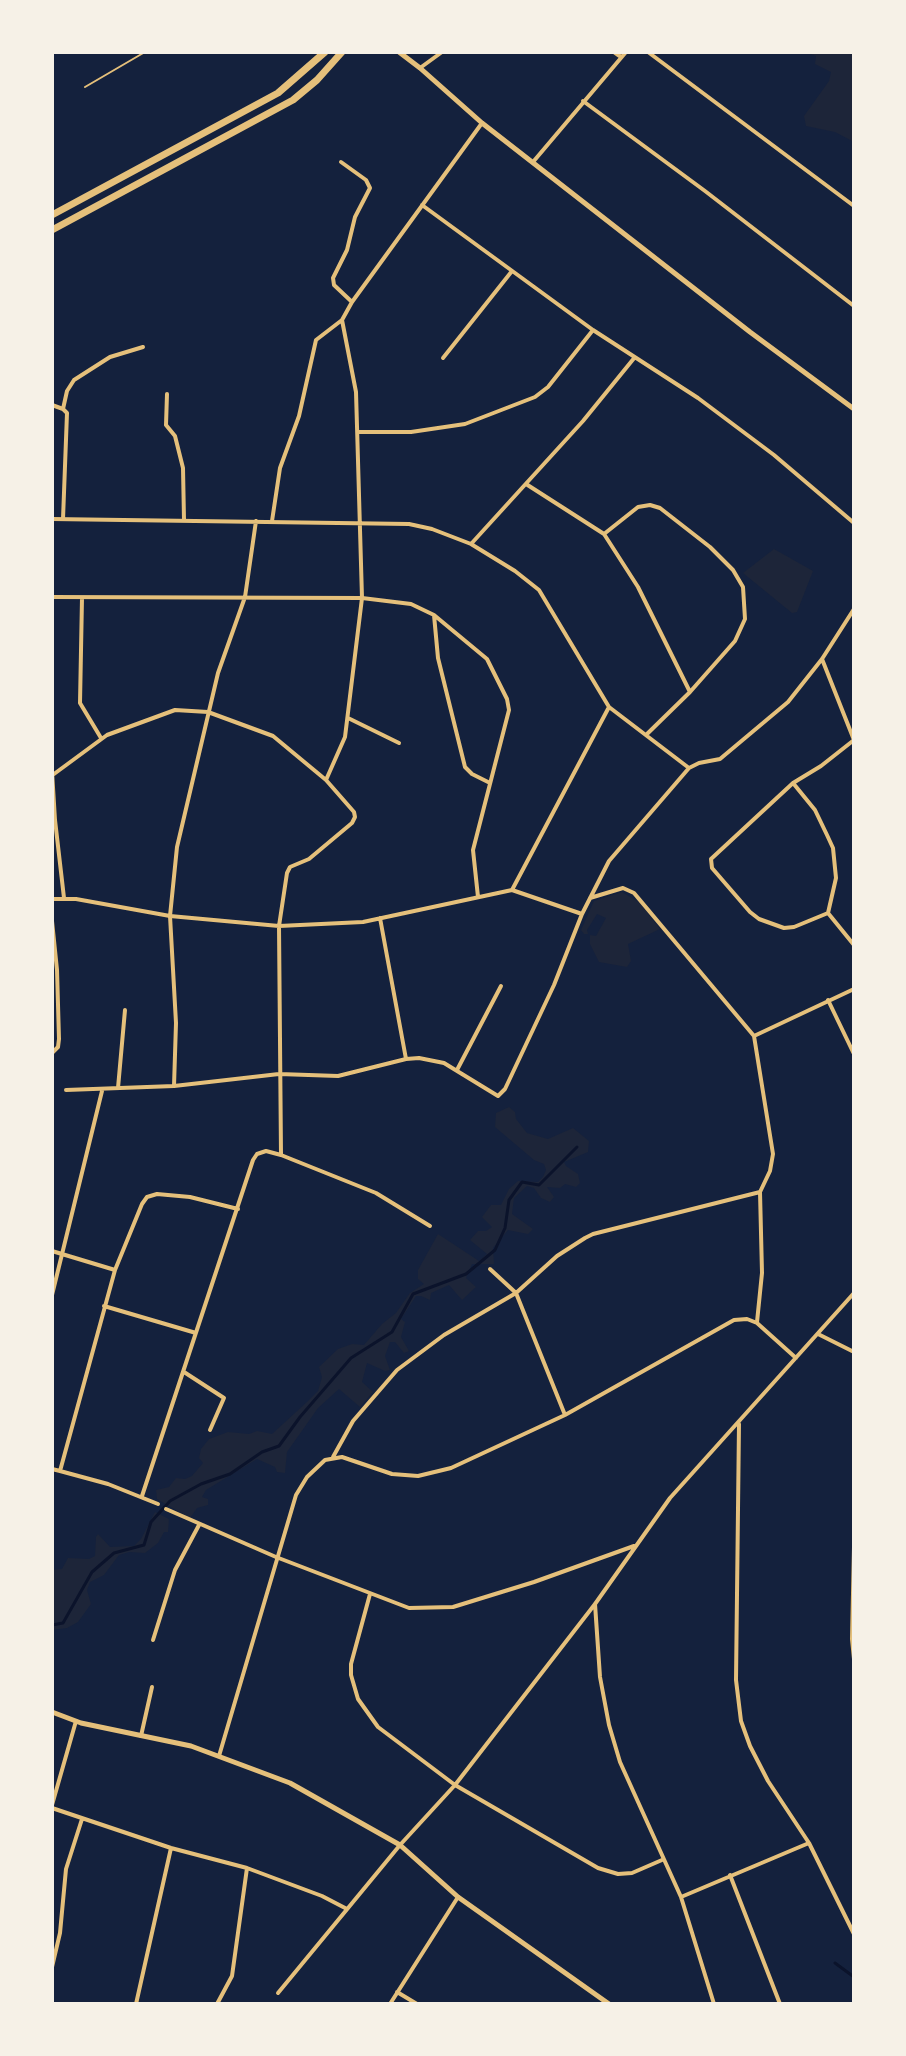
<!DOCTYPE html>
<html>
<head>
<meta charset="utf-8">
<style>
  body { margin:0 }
  #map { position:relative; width:906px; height:2056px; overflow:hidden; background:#14213d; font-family:"Crimson Pro",serif }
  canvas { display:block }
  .frame { position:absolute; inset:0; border:54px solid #f6f1e7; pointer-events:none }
</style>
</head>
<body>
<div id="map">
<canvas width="906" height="2056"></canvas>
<div class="frame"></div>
</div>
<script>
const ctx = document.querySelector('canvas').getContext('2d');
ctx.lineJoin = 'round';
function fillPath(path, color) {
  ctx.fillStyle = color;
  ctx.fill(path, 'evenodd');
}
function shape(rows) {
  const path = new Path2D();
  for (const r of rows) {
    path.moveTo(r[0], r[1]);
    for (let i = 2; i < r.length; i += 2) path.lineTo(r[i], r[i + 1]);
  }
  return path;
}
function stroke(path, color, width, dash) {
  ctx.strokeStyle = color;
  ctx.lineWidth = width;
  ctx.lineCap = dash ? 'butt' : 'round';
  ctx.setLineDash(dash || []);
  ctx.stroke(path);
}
fillPath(shape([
  [805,52,854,52,854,142,835,132,806,126,804,116,829,81,831,72,815,64,816,56],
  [774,549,813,571,797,612,792,613,743,573],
  [622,892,640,903,660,929,628,944,631,961,627,967,599,962,590,944,590,935,596,936,606,918,597,914,587,930,588,934,584,934,581,930,594,901],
  [509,1107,515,1112,516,1119,527,1133,548,1139,573,1128,589,1141,588,1152,564,1162,566,1166,578,1174,580,1183,576,1187,565,1184,560,1188,547,1187,554,1197,550,1202,541,1198,534,1188,527,1186,514,1198,512,1214,533,1229,528,1234,508,1230,493,1248,494,1264,472,1264,466,1278,476,1287,462,1300,449,1285,431,1293,430,1300,421,1296,416,1296,401,1319,405,1322,401,1337,409,1351,404,1353,395,1342,390,1342,385,1356,390,1370,385,1371,367,1363,362,1382,373,1392,360,1407,339,1389,318,1408,287,1452,285,1473,277,1472,275,1467,257,1459,206,1490,202,1497,208,1499,208,1505,197,1508,190,1518,157,1499,156,1490,169,1487,176,1478,185,1479,192,1476,203,1463,199,1458,201,1449,209,1439,228,1432,249,1434,257,1431,272,1434,307,1402,318,1391,322,1377,319,1367,338,1349,352,1344,364,1345,382,1324,396,1313,410,1293,424,1284,418,1279,418,1270,438,1234,479,1261,487,1254,470,1240,478,1231,486,1231,492,1227,482,1217,491,1205,501,1205,509,1189,518,1181,538,1182,543,1177,546,1170,544,1164,534,1160,495,1127,496,1113],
  [155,1512,169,1519,168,1532,164,1532,158,1543,145,1553,129,1552,119,1555,104,1575,90,1582,87,1590,91,1604,78,1622,67,1628,52,1630,52,1570,62,1569,68,1558,89,1559,95,1556,96,1537,98,1534,110,1547,134,1546,141,1539]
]), '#1d2539');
stroke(shape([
  [52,1625,63,1623,92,1572,114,1553,144,1545,151,1522,170,1501,201,1484,230,1474,262,1452,279,1446,300,1417,351,1358,392,1332,413,1294,466,1274,495,1250,505,1228,509,1200,522,1182,539,1185,577,1147],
  [835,1963,854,1977]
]), '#0b132b', 3);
stroke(shape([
  [85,87,145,52]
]), '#e5c07b', 2);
stroke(shape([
  [614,52,621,57],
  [648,52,854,206],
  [420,68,442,52],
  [583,101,705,191,854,306],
  [341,162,366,180,370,188,355,217,347,250,333,278,334,285,352,302],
  [533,162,626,52],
  [422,205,593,330,698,398,774,455,854,523],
  [443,358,512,271],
  [167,394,166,425,175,436,183,468,184,520],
  [52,405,63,409,67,413,63,519],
  [63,409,67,391,74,380,110,357,143,347],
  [358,432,411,432,465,424,535,397,548,387,593,330],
  [526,484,604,534,638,587,690,692],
  [52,519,409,524,432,529,471,544,515,571,539,590,609,707,689,768],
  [272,521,280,468,299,416,316,340,342,320],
  [604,534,638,507,650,505,660,508,710,547,733,570,743,587,745,619,735,641,690,692,647,734],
  [471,544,583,421,635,357],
  [52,597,362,598,411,604,434,615,487,659,507,699,509,710,473,850,478,897],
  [82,598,80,703,101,738],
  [434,615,438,658,465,767,472,774,488,782],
  [348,718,399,743],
  [52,771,55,820,64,898],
  [54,774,107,735,175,710,208,712,273,736,326,780,354,812,355,817,352,823,309,859,290,867,287,873,279,926,281,1155],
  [326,780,345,737,362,598,356,392,342,320,352,302,482,123],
  [793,783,815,810,827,835,833,848,836,878,828,913,794,927,784,928,759,919,750,912,712,868,711,859,793,783,821,766,854,740,822,659],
  [512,890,609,707],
  [590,898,623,888,634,893,754,1036,773,1154,770,1171,760,1192,762,1273,757,1322],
  [52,899,76,899,170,916,279,926,363,922,512,890,582,914,609,861,689,768,699,763,720,759,788,702,822,659,854,609],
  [828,913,854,945],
  [380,918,406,1059],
  [52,921,57,970,59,1039,58,1047,52,1053],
  [828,1000,854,1054],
  [754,1036,854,989],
  [457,1070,501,986],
  [174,1086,176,1023,170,916,177,847,218,673,245,597,256,521],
  [118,1088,125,1010],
  [66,1090,174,1086,279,1074,338,1076,406,1059,419,1058,444,1063,498,1096,505,1089,554,985,582,914],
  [52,1251,115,1270,60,1471,52,1469],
  [490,1269,516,1293,565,1415],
  [115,1270,142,1204,147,1197,157,1194,190,1197,238,1209],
  [52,1295,102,1091],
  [104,1306,196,1333],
  [818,1334,854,1352],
  [184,1372,224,1398,210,1430],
  [739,1424,736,1680,741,1721,750,1746,768,1781,809,1843,854,1934],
  [333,1457,353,1421,397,1370,444,1335,516,1293,557,1256,585,1238,593,1234,760,1192],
  [60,1471,108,1484,158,1504],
  [142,1496,253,1160,257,1154,266,1151,281,1155,376,1193,430,1226],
  [166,1509,276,1557,409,1608,453,1607,534,1582,634,1546],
  [854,1547,852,1639,854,1659],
  [370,1594,351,1664,351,1675,358,1699,378,1727,455,1785,598,1868,618,1874,632,1873,662,1860],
  [595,1604,600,1677,609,1725,620,1762,681,1897,714,2004],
  [153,1640,175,1570,199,1525],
  [141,1736,152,1687],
  [219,1756,296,1495,307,1477,325,1460,342,1457,392,1474,418,1476,451,1468,565,1415,734,1320,747,1319,757,1323,796,1358],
  [52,1805,76,1721],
  [52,1808,171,1848,247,1868,322,1896,347,1909],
  [730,1875,780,2004],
  [681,1897,809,1843],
  [52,1967,60,1933,66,1869,82,1819],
  [397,1992,417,2004],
  [278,1993,400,1845,455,1785,595,1604,670,1498,854,1293],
  [136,2004,171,1848],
  [217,2004,232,1976,247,1868],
  [390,2004,458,1897]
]), '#e5c07b', 4);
stroke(shape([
  [399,52,420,68,482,123,750,332,854,409],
  [52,1712,81,1723,191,1746,290,1783,400,1845,458,1897,609,2004]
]), '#e5c07b', 5);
stroke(shape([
  [52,215,278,93,325,52],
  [52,230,293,100,317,80,342,52]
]), '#e5c07b', 7);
</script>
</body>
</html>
